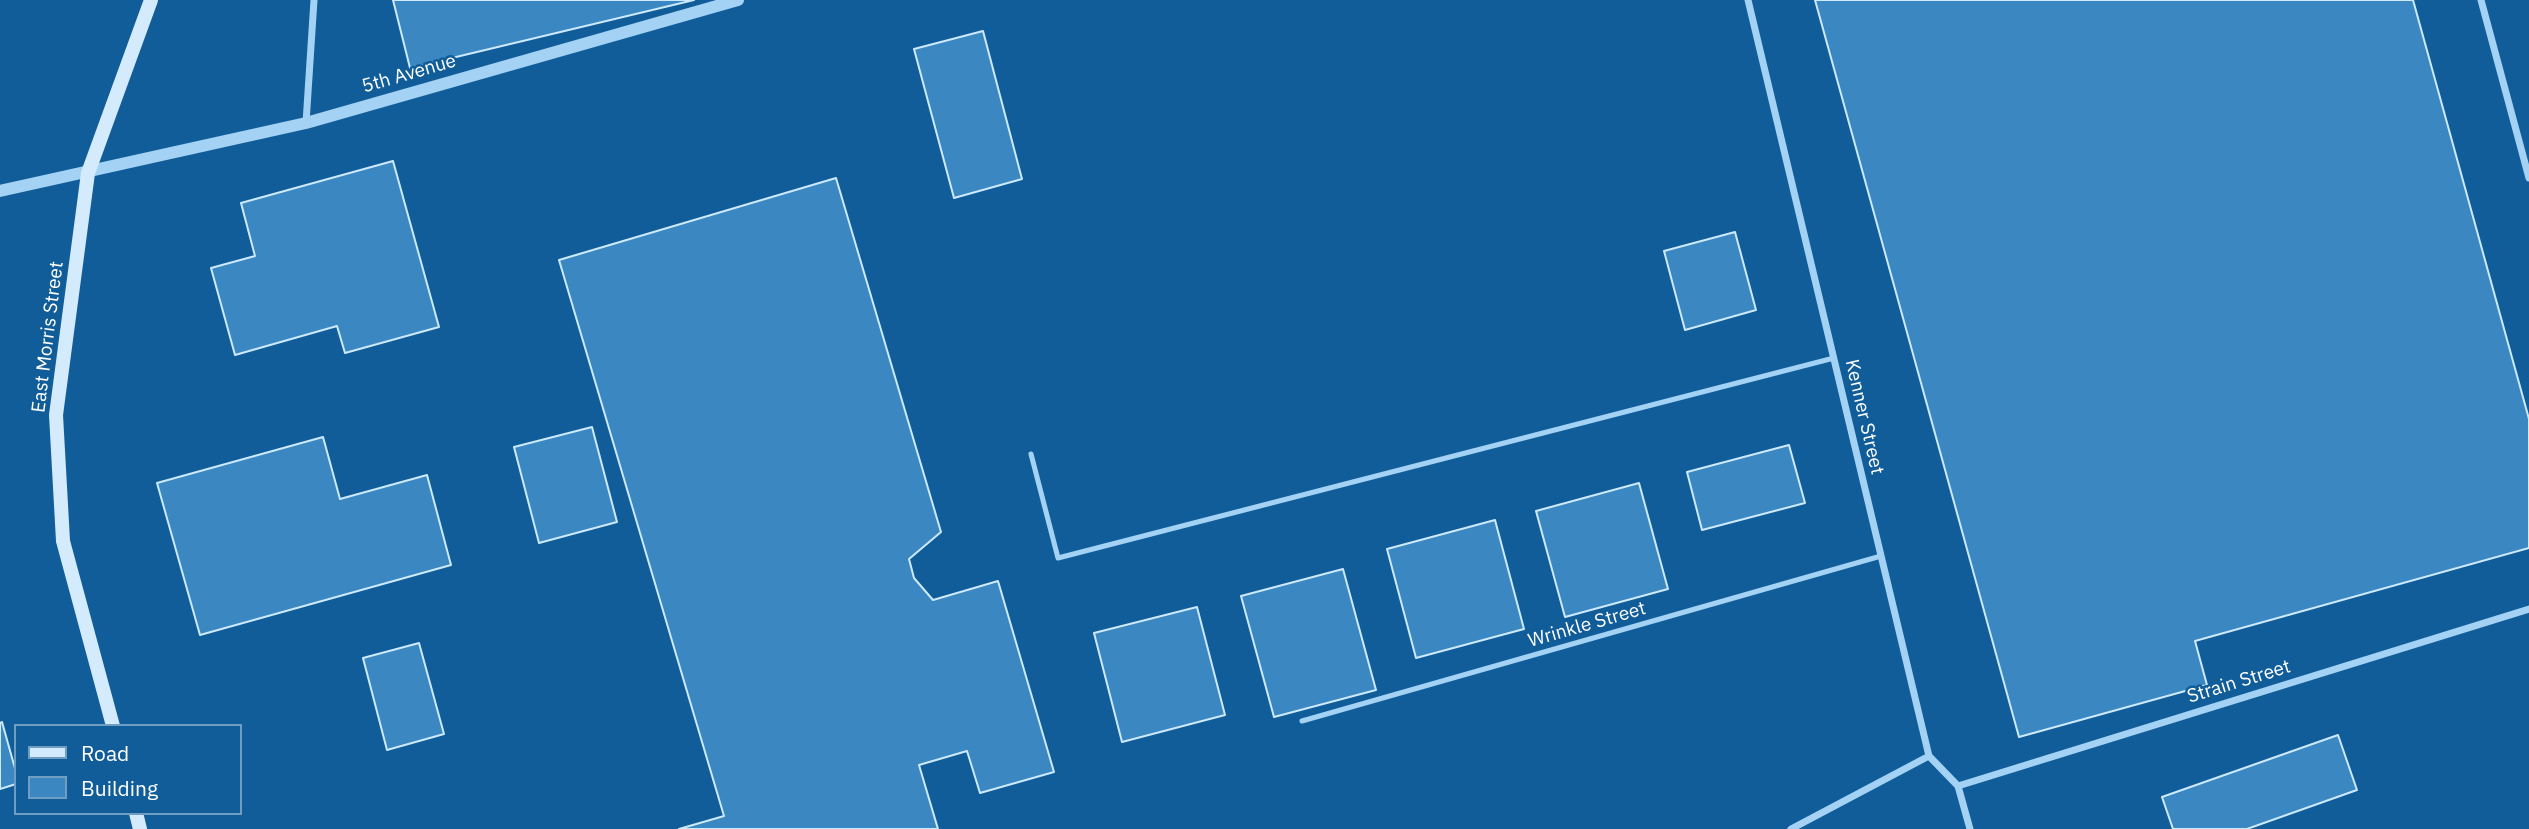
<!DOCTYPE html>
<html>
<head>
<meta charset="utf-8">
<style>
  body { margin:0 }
  #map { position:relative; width:2529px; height:829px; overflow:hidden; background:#115d99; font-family:"IBM Plex Sans",sans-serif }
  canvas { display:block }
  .legend { position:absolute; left:14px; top:724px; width:228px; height:91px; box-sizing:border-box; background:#115d99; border:2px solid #709ec2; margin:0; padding:9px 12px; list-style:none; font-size:21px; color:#fff }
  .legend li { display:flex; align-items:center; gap:14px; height:35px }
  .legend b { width:35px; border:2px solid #709ec2 }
</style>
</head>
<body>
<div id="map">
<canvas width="2529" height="829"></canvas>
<ul class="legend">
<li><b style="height:9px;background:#d3ebfd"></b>Road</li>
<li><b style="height:19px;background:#3a87c1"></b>Building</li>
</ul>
</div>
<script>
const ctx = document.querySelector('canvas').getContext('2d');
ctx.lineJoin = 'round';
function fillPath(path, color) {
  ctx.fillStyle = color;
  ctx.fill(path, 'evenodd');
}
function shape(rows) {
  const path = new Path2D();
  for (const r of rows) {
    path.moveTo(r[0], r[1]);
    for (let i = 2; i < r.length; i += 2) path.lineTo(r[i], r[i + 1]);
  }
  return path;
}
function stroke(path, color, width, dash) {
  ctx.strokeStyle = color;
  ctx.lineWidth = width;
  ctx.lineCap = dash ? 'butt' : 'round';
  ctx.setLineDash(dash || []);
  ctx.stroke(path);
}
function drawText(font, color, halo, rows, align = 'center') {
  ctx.font = font + ' "IBM Plex Sans",sans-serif';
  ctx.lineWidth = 5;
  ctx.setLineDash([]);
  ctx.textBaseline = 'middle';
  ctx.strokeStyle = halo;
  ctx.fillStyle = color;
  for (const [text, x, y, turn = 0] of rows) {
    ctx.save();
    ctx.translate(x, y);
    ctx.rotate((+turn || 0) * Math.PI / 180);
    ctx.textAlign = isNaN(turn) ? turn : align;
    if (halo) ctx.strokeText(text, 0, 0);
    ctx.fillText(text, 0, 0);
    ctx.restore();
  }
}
const building = shape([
  [393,0,694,0,410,68,393,0],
  [1815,0,2413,0,2529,419,2529,548,2195,641,2207,685,2019,737,1815,0],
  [983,31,1022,179,954,198,914,49,983,31],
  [393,161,439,327,345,353,337,326,235,355,211,268,255,256,241,203,393,161],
  [836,178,941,532,909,559,914,578,933,600,998,581,1054,772,980,793,967,751,919,765,938,829,679,829,724,816,559,260,836,178],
  [1735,232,1756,310,1685,330,1664,251,1735,232],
  [592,427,617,522,539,543,514,447,592,427],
  [323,437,340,499,427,475,451,565,200,635,157,483,323,437],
  [1789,445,1805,503,1702,530,1687,472,1789,445],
  [1639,483,1668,589,1565,617,1536,511,1639,483],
  [1495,520,1524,629,1416,658,1387,549,1495,520],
  [1343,569,1376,690,1274,717,1241,596,1343,569],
  [1197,607,1225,715,1122,742,1094,633,1197,607],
  [419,643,444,734,387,750,363,658,419,643],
  [2,722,16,772,16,784,0,789,0,723,2,722],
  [2338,735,2357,790,2247,829,2173,829,2162,797,2338,735]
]);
fillPath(building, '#3a87c1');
stroke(building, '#cce9fe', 2);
stroke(shape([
  [1031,454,1058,558,1834,358],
  [1302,721,1881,556]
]), '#a3d2f4', 5);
stroke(shape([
  [1748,0,1929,756,1958,786,1970,829],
  [2481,0,2529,178],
  [306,123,314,0],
  [1958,786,2529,609],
  [1791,829,1929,756]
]), '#a3d2f4', 7);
stroke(shape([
  [0,191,306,123,738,0]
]), '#a3d2f4', 12);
stroke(shape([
  [113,726,63,541,56,415,88,173,151,0],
  [136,813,140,829]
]), '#d3ebfd', 14);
drawText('19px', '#fff', '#115d99', [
  ["5th Avenue",409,74,-16],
  ["East Morris Street",48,337,-83],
  ["Kenner Street",1864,417,77],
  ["Wrinkle Street",1587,625,-16],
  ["Strain Street",2239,682,-17]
]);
</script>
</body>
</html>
